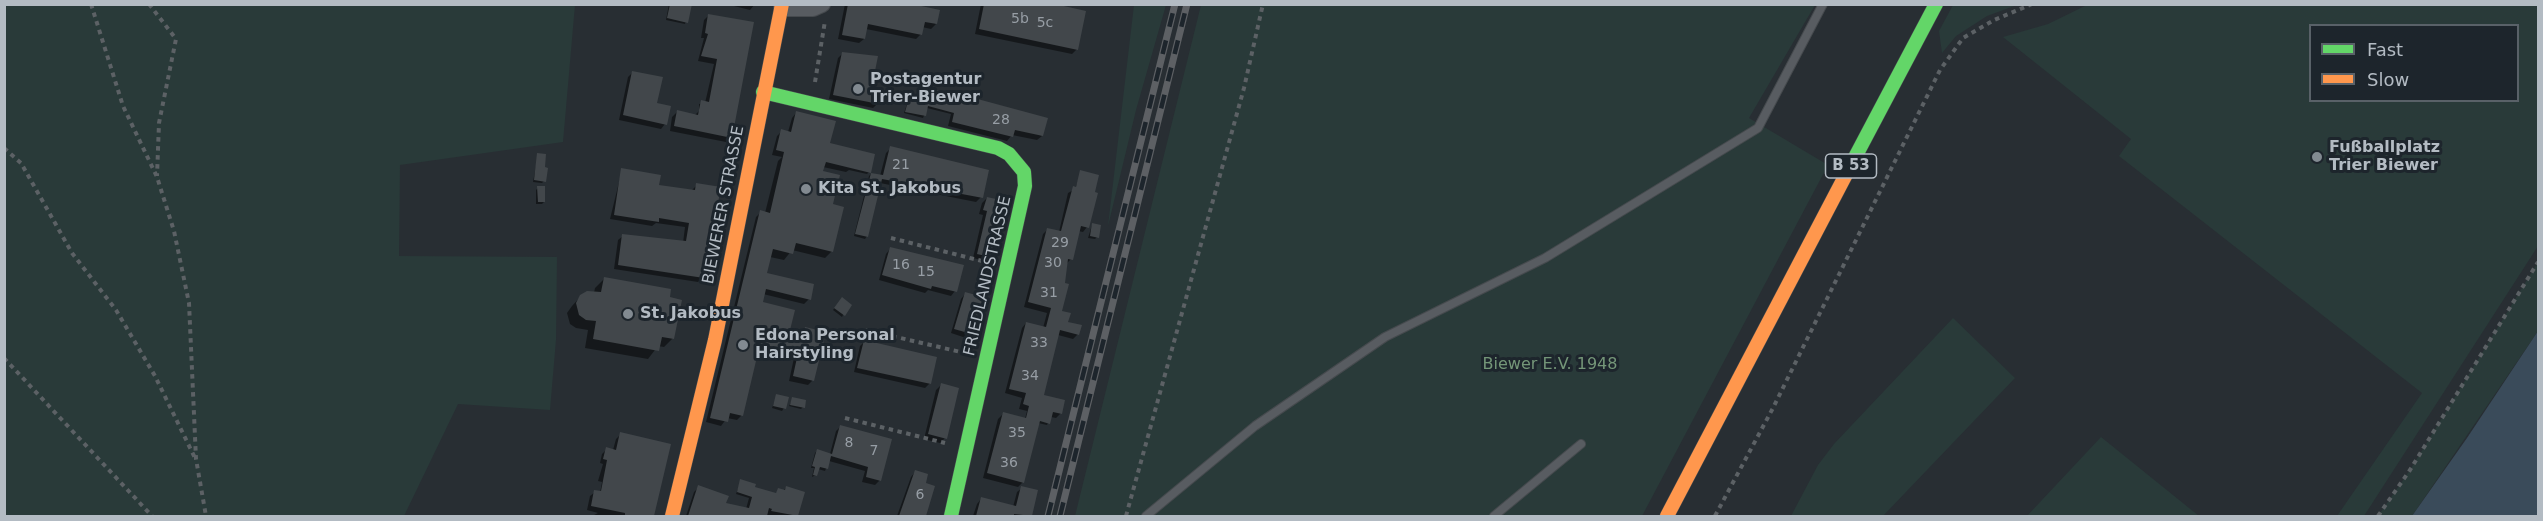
<!DOCTYPE html>
<html>
<head>
<meta charset="utf-8">
<style>
  body { margin:0 }
  #map { position:relative; width:2543px; height:521px; overflow:hidden; background:#282e33; font-family:"DejaVu Sans",sans-serif }
  canvas { display:block }
  .frame { position:absolute; inset:0; border:6px solid #b3bbc3; pointer-events:none }
  .legend { position:absolute; left:2309px; top:24px; width:210px; height:78px; box-sizing:border-box; background:#1d252c; border:2px solid #596168; margin:0; padding:8px 10px; list-style:none; font-size:18px; color:#b3bbc3 }
  .legend li { display:flex; align-items:center; gap:12px; height:30px }
  .legend b { width:30px; border:2px solid #596168 }
</style>
</head>
<body>
<div id="map">
<canvas width="2543" height="521"></canvas>
<div class="frame"></div>
<ul class="legend">
<li><b style="height:8px;background:#63d668"></b>Fast</li>
<li><b style="height:8px;background:#ff974d"></b>Slow</li>
</ul>
</div>
<script>
const ctx = document.querySelector('canvas').getContext('2d');
ctx.lineJoin = 'round';
function fillPath(path, color) {
  ctx.fillStyle = color;
  ctx.fill(path, 'evenodd');
}
function shape(rows) {
  const path = new Path2D();
  for (const r of rows) {
    path.moveTo(r[0], r[1]);
    for (let i = 2; i < r.length; i += 2) path.lineTo(r[i], r[i + 1]);
  }
  return path;
}
function stroke(path, color, width, dash) {
  ctx.strokeStyle = color;
  ctx.lineWidth = width;
  ctx.lineCap = dash ? 'butt' : 'round';
  ctx.setLineDash(dash || []);
  ctx.stroke(path);
}
function drawText(font, color, halo, rows, align = 'center') {
  ctx.font = font + ' "DejaVu Sans",sans-serif';
  ctx.lineWidth = 6;
  ctx.setLineDash([]);
  ctx.textBaseline = 'middle';
  ctx.strokeStyle = halo;
  ctx.fillStyle = color;
  for (const [text, x, y, turn = 0] of rows) {
    ctx.save();
    ctx.translate(x, y);
    ctx.rotate((+turn || 0) * Math.PI / 180);
    ctx.textAlign = isNaN(turn) ? turn : align;
    if (halo) ctx.strokeText(text, 0, 0);
    ctx.fillText(text, 0, 0);
    ctx.restore();
  }
}
fillPath(shape([
  [2089,4,2538,5,2538,246,2364,516,2337,516,2422,393,2119,156,2131,139,2003,37,2048,24],
  [2310,26,2518,26,2518,100,2310,100],
  [4,5,575,5,563,142,400,165,399,256,557,257,556,340,550,410,458,404,404,516,5,516],
  [1134,5,1166,5,1136,110,1108,226],
  [1201,5,1815,5,1749,118,1828,165,1642,516,1075,516],
  [1953,5,1953,4,2017,5,1987,16,1956,36,1942,53,1939,31],
  [2538,262,2538,331,2412,516,2378,516,2410,470],
  [1953,318,2015,378,1883,516,1791,516,1818,465,1834,444],
  [2101,437,2199,516,2027,516]
]), '#293a39');
fillPath(shape([
  [2538,331,2538,516,2412,516,2467,438]
]), '#3a4b5a');
fillPath(shape([
  [669,4,691,5,685,24,666,20],
  [726,4,755,4,750,10],
  [845,4,904,4,936,24,931,29,922,27,921,34,916,39,866,29,864,39,859,43,838,39],
  [981,4,1048,4,1077,49,1072,54,975,34],
  [709,15,753,23,731,137,726,142,670,131,672,117,677,112,694,116,699,111,699,104,705,103,714,64,698,61,704,38,701,38,704,20],
  [843,53,878,103,873,108,829,99,838,58],
  [633,72,656,104,665,124,661,129,619,120,628,77],
  [933,91,948,104,953,106,959,96,1042,136,1037,140,1012,135,1007,141,948,126,951,114,927,108,923,118,904,113,910,95,930,100],
  [796,113,828,144,869,172,867,174,849,170,846,172,823,167,821,172,831,205,832,251,825,258,792,250,784,260,770,257,766,274,809,299,804,304,763,294,761,303,788,335,802,339,806,328,812,381,808,385,789,381,794,358,758,349,741,416,737,420,727,418,721,426,706,422,756,217,761,212,765,213,778,161,782,157,772,155,777,136,782,131,788,132,792,118],
  [891,148,981,197,976,202,880,183,867,236,865,239,854,236,869,176,871,174,880,176,886,153],
  [538,155,544,181,542,183,533,182],
  [622,170,657,186,692,190,697,185,703,277,698,282,614,269,618,240,623,236,683,243,685,227,656,223,652,226,610,219],
  [1081,172,1087,227,1083,232,1078,231,1071,259,1066,264,1060,312,1078,334,1073,339,1058,335,1042,396,1061,413,1056,418,1051,417,1047,425,1038,423,1023,482,1018,487,983,478,998,419,1003,414,1025,419,1027,411,1019,409,1022,398,1005,393,1022,328,1026,323,1043,328,1047,313,1024,307,1043,234,1048,229,1059,232,1068,193,1075,189],
  [538,188,544,202,542,204,536,204,536,190],
  [987,198,993,258,989,262,973,258,983,215,979,214,982,203],
  [1092,225,1097,237,1095,239,1088,238],
  [890,249,955,291,951,296,928,290,925,293,879,280,886,254],
  [604,279,668,299,673,338,664,347,658,346,648,359,585,348,588,330,576,328,570,324,567,313,572,306,581,296,594,293,595,288],
  [965,294,971,333,966,338,951,333,961,299],
  [842,299,843,315,842,317,833,310],
  [865,341,930,383,925,388,854,372,860,346],
  [941,385,945,438,940,443,924,439,936,390],
  [777,395,784,408,782,411,772,408],
  [793,399,803,407,801,409,789,406],
  [841,426,880,480,875,485,862,482,865,471,829,461,825,471,818,469,816,475,812,477,814,468,811,468,815,453,817,451,830,454,836,431],
  [621,434,669,445,652,516,592,516,598,513,587,510,590,496,595,492,600,493,602,482,598,481,603,464,600,463,602,454,607,449,613,450,616,439],
  [915,472,924,484,934,487,924,516,897,516,911,477],
  [741,481,753,488,776,494,778,489,783,491,786,488,803,493,796,516,686,516,694,492,699,487,725,504,746,509,749,498,736,494],
  [1022,488,1037,491,1030,516,973,516,977,504,981,499,1013,507,1017,492]
]), '#0007');
fillPath(shape([
  [670,4,692,4,688,23,667,18],
  [848,4,912,4,940,10,937,24,925,22,922,35,868,24,865,39,842,35],
  [984,4,1055,4,1086,11,1078,50,979,29],
  [708,14,754,22,732,138,674,126,677,110,698,115,701,100,709,102,717,59,701,56,708,34,705,33],
  [842,52,878,56,871,91,882,93,879,104,833,95],
  [632,71,663,77,657,103,671,106,667,125,623,115],
  [933,89,951,94,949,103,956,105,959,94,1048,118,1043,136,1015,130,1013,137,952,122,954,113,928,106,926,116,905,112,910,94,931,98],
  [796,111,836,121,830,143,875,154,871,173,883,175,890,146,989,170,983,198,882,179,868,237,855,234,871,173,826,162,823,171,840,175,833,204,844,207,833,252,796,243,793,254,773,249,767,273,814,284,811,300,766,289,763,302,795,310,789,334,803,337,805,327,826,332,814,381,793,376,798,353,760,344,743,416,730,413,728,422,710,418,760,210,770,213,784,152,776,150,781,129,791,132],
  [537,153,546,154,545,167,548,168,546,182,534,180],
  [621,168,661,175,659,185,695,190,696,183,721,187,704,278,618,265,622,234,686,241,689,223,659,218,659,222,614,215],
  [1080,170,1099,175,1095,192,1098,193,1089,228,1081,226,1073,260,1068,259,1065,283,1069,284,1062,311,1071,313,1068,322,1082,325,1079,335,1060,330,1044,395,1065,400,1062,414,1053,412,1050,424,1040,421,1024,483,987,473,1003,412,1026,418,1029,406,1023,404,1026,393,1009,389,1026,322,1046,327,1051,308,1028,302,1047,228,1061,231,1073,186,1076,187],
  [537,186,545,186,545,202,538,202],
  [987,197,1009,202,995,258,977,254,987,211,983,210],
  [1092,223,1101,225,1099,238,1090,236],
  [890,247,964,265,957,292,932,286,931,289,882,275],
  [604,277,671,289,670,297,682,300,674,339,662,337,659,351,593,339,596,321,586,320,579,315,576,303,580,295,587,291,601,292],
  [965,292,983,297,972,334,954,329],
  [842,297,852,305,845,316,834,308],
  [864,340,937,357,931,384,857,368],
  [941,383,959,388,947,439,928,434],
  [776,394,789,397,786,409,773,406],
  [792,397,806,400,805,408,790,405],
  [840,425,892,439,881,481,866,477,868,467,831,456,828,469,820,467,817,476,813,475,815,467,812,466,817,449,832,454],
  [620,432,671,444,654,516,625,516,625,513,591,506,594,490,601,491,607,460,603,459,606,447,616,450],
  [915,470,928,474,926,483,935,486,926,516,899,516],
  [740,479,756,484,755,487,776,493,778,488,785,490,786,486,805,492,798,516,771,511,772,509,769,508,767,516,688,516,698,485,729,496,726,503,749,508,752,497,737,492],
  [1021,486,1038,490,1032,516,1014,514,1014,516,976,516,981,497,1016,506]
]), '#42474b');
const lane = shape([
  [1146,516,1255,426,1385,337,1545,258,1758,128,1823,4],
  [1494,516,1581,444]
]);
const street = shape([
  [782,8,813,8,822,4]
]);
const fast = shape([
  [763,92,998,148,1009,154,1024,172,1025,186,951,516],
  [1852,163,1936,4]
]);
const slow = shape([
  [672,516,715,340,782,4],
  [1667,516,1852,163]
]);
stroke(lane, '#464a4e', 10);
stroke(street, '#464a4e', 18);
stroke(fast, '#464a4e', 15);
stroke(slow, '#464a4e', 15);
stroke(shape([
  [91,4,123,106,157,177,174,231,189,303,196,459,206,516],
  [149,4,176,39,159,123,157,176],
  [815,82,825,21],
  [4,148,21,163,72,253,116,310,155,376,195,458],
  [891,238,986,262],
  [866,330,965,353],
  [4,358,152,516],
  [845,418,945,443],
  [1126,516,1244,88,1263,4],
  [1715,516,1773,408,1940,70,1963,38,1994,20,2032,4],
  [2378,516,2410,470,2538,262]
]), '#5c6165', 4, [4.5, 4.5]);
stroke(lane, '#585c61', 8);
stroke(street, '#585c61', 16);
stroke(fast, '#63d668', 14);
stroke(slow, '#ff974d', 14);
const rail = shape([
  [1048,516,1175,4],
  [1060,516,1187,4]
]);
stroke(rail, '#5d6064', 7);
stroke(rail, '#1d252c', 4.5, [14]);
for (const [x, y, r, color] of [
  [858,89,6,"#828a91"],
  [2317,157,6,"#828a91"],
  [806,189,6,"#828a91"],
  [628,314,6,"#828a91"],
  [743,345,6,"#828a91"]
]) {
  const dot = new Path2D();
  dot.arc(x, y, r, 0, 2 * Math.PI);
  ctx.fillStyle = color;
  ctx.fill(dot);
  stroke(dot, '#1d252c', 2);
}
drawText('14px', '#979ea5', null, [
  ["5b",1020,19],
  ["5c",1045,23],
  ["28",1001,120],
  ["21",901,165],
  ["29",1060,243],
  ["30",1053,263],
  ["16",901,265],
  ["15",926,272],
  ["31",1049,293],
  ["33",1039,343],
  ["34",1030,376],
  ["35",1017,433],
  ["8",849,443],
  ["7",874,451],
  ["36",1009,463],
  ["6",920,495]
]);
for (const [x, y, w] of [
  [1851,166,51]
]) {
  const box = new Path2D();
  box.roundRect(x - w / 2, y - 12, w, 24, 4.5);
  ctx.fillStyle = '#1d252c';
  ctx.fill(box);
  stroke(box, '#b3bbc3', 1.5);
}
drawText('bold 15px', '#b3bbc3', null, [
  ["B 53",1851,166]
]);
drawText('bold 16px', '#b3bbc3', '#1d252c', [
  ["Postagentur",870,80],
  ["Trier-Biewer",870,98],
  ["Fußballplatz",2329,148],
  ["Trier Biewer",2329,166],
  ["Kita St. Jakobus",818,189],
  ["St. Jakobus",640,314],
  ["Edona Personal",755,336],
  ["Hairstyling",755,354]
], 'left');
drawText('16px', '#b3bbc3', '#1d252c', [
  ["BIEWERER STRASSE",724,205,-79],
  ["FRIEDLANDSTRASSE",988,276,-77]
]);
drawText('16px', '#749678', '#1d252c', [
  ["Biewer E.V. 1948",1550,365]
]);
</script>
</body>
</html>
